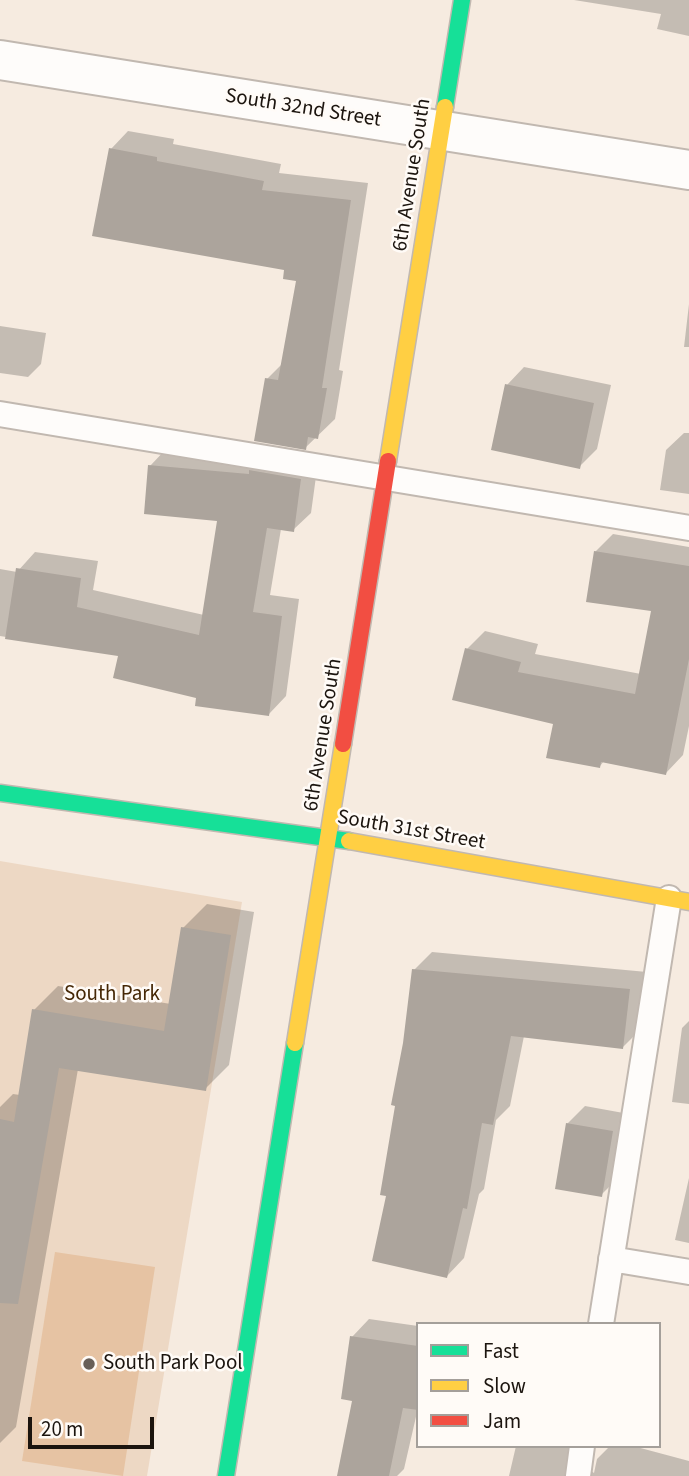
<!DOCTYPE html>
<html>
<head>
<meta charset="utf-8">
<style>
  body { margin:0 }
  #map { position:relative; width:689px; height:1476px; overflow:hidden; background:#f6ebe0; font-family:"Source Sans 3",sans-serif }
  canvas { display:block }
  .legend { position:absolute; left:416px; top:1322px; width:245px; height:126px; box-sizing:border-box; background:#fffbf7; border:2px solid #a49f9a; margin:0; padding:9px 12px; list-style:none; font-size:21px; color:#1b140e }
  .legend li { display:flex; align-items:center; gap:14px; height:35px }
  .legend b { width:35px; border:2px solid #a49f9a }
  .scale { position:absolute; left:28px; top:1417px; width:126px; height:32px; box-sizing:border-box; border:4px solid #1b140e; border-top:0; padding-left:9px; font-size:21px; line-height:24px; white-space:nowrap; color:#1b140e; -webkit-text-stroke:5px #fffbf7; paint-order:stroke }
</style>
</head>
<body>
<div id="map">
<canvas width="689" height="1476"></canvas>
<ul class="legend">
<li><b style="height:9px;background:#16e098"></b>Fast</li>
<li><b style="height:9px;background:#ffcf43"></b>Slow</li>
<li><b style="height:9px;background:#f24e42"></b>Jam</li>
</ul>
<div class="scale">20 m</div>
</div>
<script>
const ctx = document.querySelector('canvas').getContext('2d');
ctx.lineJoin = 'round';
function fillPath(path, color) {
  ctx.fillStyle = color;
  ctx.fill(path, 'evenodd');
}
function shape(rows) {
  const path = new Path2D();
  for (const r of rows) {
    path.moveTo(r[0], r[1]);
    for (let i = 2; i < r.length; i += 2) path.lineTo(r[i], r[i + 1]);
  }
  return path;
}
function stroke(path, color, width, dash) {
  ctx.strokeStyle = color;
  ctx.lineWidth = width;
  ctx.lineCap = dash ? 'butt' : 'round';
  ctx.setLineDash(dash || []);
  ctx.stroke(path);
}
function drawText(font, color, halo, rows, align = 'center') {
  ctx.font = font + ' "Source Sans 3",sans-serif';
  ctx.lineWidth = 5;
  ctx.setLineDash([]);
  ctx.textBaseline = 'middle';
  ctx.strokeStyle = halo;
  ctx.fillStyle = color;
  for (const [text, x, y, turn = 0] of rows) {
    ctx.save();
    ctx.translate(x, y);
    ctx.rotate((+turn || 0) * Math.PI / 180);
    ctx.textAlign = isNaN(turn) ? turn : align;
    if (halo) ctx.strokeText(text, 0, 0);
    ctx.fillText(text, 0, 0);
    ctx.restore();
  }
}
fillPath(shape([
  [0,861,242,902,147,1476,0,1476]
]), '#edd8c4');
fillPath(shape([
  [55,1252,155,1267,123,1476,22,1461]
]), '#e6c3a3');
fillPath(shape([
  [574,0,689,0,689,36,657,29,661,14],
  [128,131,174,139,173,144,281,164,279,173,368,183,339,370,343,371,335,419,305,448,267,379,282,364,298,279,111,149],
  [689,304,689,347,684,347],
  [0,326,46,333,41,364,28,377,0,373],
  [524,367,611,385,597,449,579,467,507,385],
  [684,433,689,433,689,494,660,490,666,450],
  [167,448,318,462,311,513,293,530,281,529,270,595,299,599,286,696,269,714,198,696,120,655,0,636,0,569,17,572,35,552,98,561,93,590,204,615,219,519,150,466],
  [613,534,689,547,689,726,683,755,666,773,604,761,600,766,555,723,467,649,485,631,538,644,535,654,641,674,653,610,595,552],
  [207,904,254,912,229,1065,205,1089,78,1069,16,1427,0,1443,0,1107,13,1094,20,1095,34,1010,58,986,171,1004,183,928],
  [432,952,647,972,641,1029,623,1047,524,1036,510,1106,496,1120,484,1189,479,1194,464,1258,447,1276,389,1195,414,970],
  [689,1021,689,1104,672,1102,682,1028],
  [585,1106,629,1114,619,1177,601,1195,567,1124],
  [689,1178,689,1243,675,1240],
  [369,1319,418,1326,418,1408,404,1469,397,1476,339,1476,354,1399,352,1337],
  [516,1446,582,1446,581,1463,594,1473,597,1459,610,1446,633,1446,689,1461,689,1476,509,1476]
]), '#0003');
fillPath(shape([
  [109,148,157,157,157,161,264,181,262,190,351,200,322,388,327,388,318,439,308,437,306,450,254,441,265,378,278,380,296,281,283,279,284,270,92,236],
  [505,384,594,403,580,469,491,450],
  [148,465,249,474,249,470,301,479,294,532,267,528,253,612,282,616,269,716,195,706,196,698,113,678,118,656,5,639,16,568,81,578,77,607,199,635,217,521,144,514],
  [594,551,689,566,689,659,666,775,601,762,600,768,546,758,553,724,452,700,465,648,521,662,518,672,635,694,651,611,586,602],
  [181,927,231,935,206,1091,59,1068,18,1304,0,1303,0,1119,14,1122,32,1009,164,1031],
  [412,969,630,989,623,1049,511,1036,493,1125,482,1123,467,1209,463,1208,447,1278,372,1261,386,1196,380,1195,395,1106,391,1105,403,1043],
  [566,1123,613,1131,602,1197,555,1189],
  [350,1336,418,1346,418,1410,403,1408,389,1476,337,1476,352,1401,341,1399]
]), '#aca49c');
const lane = shape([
  [0,414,689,528],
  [611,1259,689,1272],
  [601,1324,669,898],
  [578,1476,582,1446]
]);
const street = shape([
  [0,60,689,170]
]);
const fast = shape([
  [445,107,462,0],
  [0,793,349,841],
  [226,1476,295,1043]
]);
const slow = shape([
  [388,461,445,107],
  [349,841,689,902],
  [295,1043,343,744]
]);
const jam = shape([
  [343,744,388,461]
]);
stroke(lane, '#c1b8b0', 28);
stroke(street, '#c1b8b0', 42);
stroke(fast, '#c1b8b0', 19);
stroke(slow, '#c1b8b0', 19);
stroke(jam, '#c1b8b0', 19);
stroke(lane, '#fefcfa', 24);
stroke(street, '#fefcfa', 38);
stroke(fast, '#16e098', 16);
stroke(slow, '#ffcf43', 16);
stroke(jam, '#f24e42', 16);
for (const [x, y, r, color] of [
  [89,1364,7,"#685f58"]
]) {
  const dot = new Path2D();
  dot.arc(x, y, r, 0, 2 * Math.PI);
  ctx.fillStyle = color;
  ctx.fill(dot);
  stroke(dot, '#fffbf7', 2.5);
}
drawText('21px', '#1b140e', '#fffbf7', [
  ["South 32nd Street",303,109,9],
  ["6th Avenue South",413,175,-81],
  ["6th Avenue South",324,735,-81],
  ["South 31st Street",411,831,10]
]);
drawText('21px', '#452705', '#fffbf7', [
  ["South Park",112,995]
]);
drawText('21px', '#1b140e', '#fffbf7', [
  ["South Park Pool",103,1364]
], 'left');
</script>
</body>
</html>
